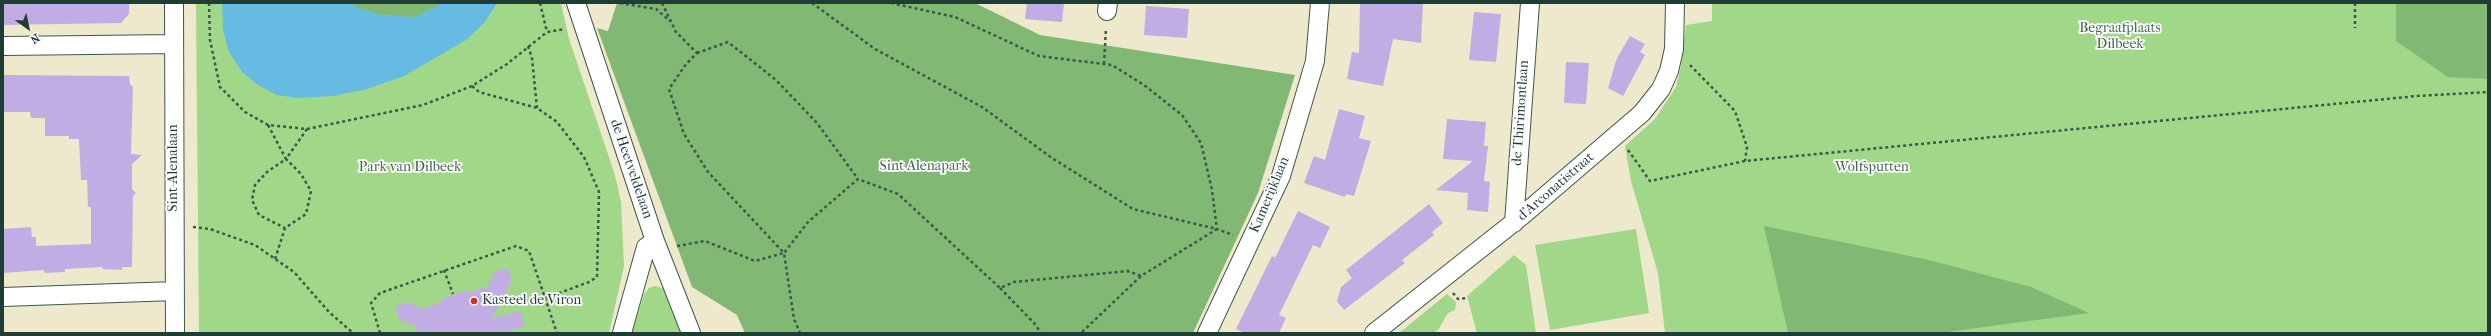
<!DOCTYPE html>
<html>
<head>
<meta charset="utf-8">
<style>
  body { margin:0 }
  #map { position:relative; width:2491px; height:336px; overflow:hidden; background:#eee8cd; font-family:"IM FELL French Canon",serif }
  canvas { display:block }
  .frame { position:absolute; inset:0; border:4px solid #1f3d34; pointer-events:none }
  .north { position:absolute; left:8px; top:8px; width:40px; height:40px; -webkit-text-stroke:3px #fff; paint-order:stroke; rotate:147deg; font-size:11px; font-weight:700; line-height:16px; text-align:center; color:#1f3d34 }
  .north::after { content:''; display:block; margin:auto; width:14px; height:18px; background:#1f3d34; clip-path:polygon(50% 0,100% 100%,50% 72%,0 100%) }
</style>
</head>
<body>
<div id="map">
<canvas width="2491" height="336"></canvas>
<div class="frame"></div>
<div class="north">N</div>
</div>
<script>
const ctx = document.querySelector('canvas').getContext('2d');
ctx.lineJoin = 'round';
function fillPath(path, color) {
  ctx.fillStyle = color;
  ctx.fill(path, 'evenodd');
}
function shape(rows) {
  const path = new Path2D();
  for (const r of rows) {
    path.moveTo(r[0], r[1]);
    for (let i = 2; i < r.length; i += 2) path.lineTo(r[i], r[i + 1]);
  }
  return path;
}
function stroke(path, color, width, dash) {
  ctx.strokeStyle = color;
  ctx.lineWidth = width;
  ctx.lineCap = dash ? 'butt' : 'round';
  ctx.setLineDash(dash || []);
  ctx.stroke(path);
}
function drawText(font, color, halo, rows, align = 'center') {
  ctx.font = font + ' "IM FELL French Canon",serif';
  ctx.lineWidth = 3.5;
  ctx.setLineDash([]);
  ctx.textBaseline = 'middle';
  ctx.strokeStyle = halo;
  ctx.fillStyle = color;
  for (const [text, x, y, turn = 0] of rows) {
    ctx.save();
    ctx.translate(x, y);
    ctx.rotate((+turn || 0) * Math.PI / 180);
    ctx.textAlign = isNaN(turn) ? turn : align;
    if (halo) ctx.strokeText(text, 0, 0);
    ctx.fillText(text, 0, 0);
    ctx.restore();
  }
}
fillPath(shape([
  [196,3,561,3,569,39,615,175,621,202,624,266,609,333,199,333],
  [1712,3,2488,3,2488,333,1665,333,1658,273,1631,181,1625,146,1655,119,1676,87,1681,66,1686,25,1712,21],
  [1636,229,1649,313,1550,330,1535,245],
  [1514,255,1526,265,1536,333,1477,333,1467,296],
  [655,286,665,289,683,333,632,333,644,294,649,288],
  [1447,294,1456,302,1455,310,1448,313,1438,330,1433,333,1399,333]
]), '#a0d788');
fillPath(shape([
  [350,3,443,3,415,17,382,15,360,9],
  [617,3,975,3,1040,35,1295,75,1258,193,1193,333,745,333,737,315,692,287,597,28,608,31],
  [2396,3,2488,3,2488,79,2448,77,2396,41],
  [1764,226,1929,260,2031,287,2089,313,1939,333,1788,333]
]), '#80b874');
fillPath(shape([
  [222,3,350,3,360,9,382,15,415,17,443,3,497,3,485,22,466,40,404,76,367,89,333,96,298,98,277,95,258,85,242,72,228,50,223,29]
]), '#65bbe2');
fillPath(shape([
  [3,3,129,3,129,14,121,23,3,25],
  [1027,3,1064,3,1062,22,1025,19],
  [1360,3,1423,3,1421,43,1393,39,1383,86,1347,79,1352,52,1359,53],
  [1146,6,1189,9,1187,38,1144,35],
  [1474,12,1501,14,1496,62,1469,60],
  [1630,36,1645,44,1640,52,1645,55,1623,96,1608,88,1617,58],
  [1566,62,1589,63,1586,104,1564,103],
  [3,75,129,76,130,84,133,87,131,154,142,155,132,164,132,189,136,193,133,196,132,267,122,267,122,270,102,269,103,267,65,269,65,272,45,273,44,270,3,273,3,229,31,227,32,237,36,237,36,246,91,244,91,207,88,207,87,180,81,180,79,139,69,139,69,136,45,136,45,118,31,118,30,112,3,112],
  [1339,109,1365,116,1359,138,1371,141,1354,196,1346,194,1345,197,1304,183,1314,156,1325,160],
  [1447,119,1486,122,1484,146,1488,146,1484,181,1490,182,1488,212,1467,210,1468,193,1436,190,1473,161,1443,159],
  [1429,204,1443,223,1432,232,1434,235,1402,260,1405,263,1344,310,1337,301,1341,287,1352,278,1346,270],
  [1298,211,1330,227,1320,248,1313,245,1279,315,1286,318,1279,333,1245,333,1236,329,1272,256,1275,258],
  [508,268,512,280,492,319,520,311,525,326,502,333,417,333,415,326,400,320,395,307,408,302,422,309,442,302,442,299,458,293,467,290,468,293,488,286,495,272]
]), '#c2ace4');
const street = shape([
  [174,3,175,333],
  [576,3,655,241,691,333],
  [1107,11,1108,3],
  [3,46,174,44],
  [1514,223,1530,3],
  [3,297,175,291],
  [622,333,646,247,655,241],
  [1207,333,1281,176,1315,61,1320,3],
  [1374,333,1523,215,1642,113,1661,89,1669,71,1674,49,1675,3]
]);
stroke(street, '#3e574b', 20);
stroke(shape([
  [209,3,210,40,220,87,245,112,268,125,307,129,423,105,472,86,507,64,547,32,565,29],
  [540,3,547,32],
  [620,3,656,9,670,21],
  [662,3,676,32,697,53,686,64,669,89,684,134,708,172,784,253,808,222,858,179,898,194,1000,288,1014,282,1128,271,1141,276],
  [812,3,875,49,982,107,1052,158,1133,209,1217,229,1141,276,1081,333],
  [891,3,955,17,1039,56,1112,65,1144,85,1182,115,1201,143,1212,190,1217,229,1233,235],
  [2355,3,2355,28],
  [528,46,532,58,537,108],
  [697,53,728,42,776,80,817,123,858,179],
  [1104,64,1106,28],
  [1690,65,1735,111,1747,147,1745,161],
  [472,86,479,92,537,108,557,122,584,157,599,192,597,277,589,282,546,298],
  [268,125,286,159,267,172,255,185,252,200,259,215,285,228],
  [1628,150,1650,181,1745,161,2417,96,2488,92],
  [193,227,210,229,255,245,294,272,329,312,353,333],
  [677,246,705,241,755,261,784,253,794,319,800,333],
  [275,259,285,228,306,214,311,191,301,174,286,159,307,129],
  [444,270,453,294],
  [1000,288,1034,323,1041,333],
  [1453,293,1458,299,1468,298],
  [380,333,371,303,380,293,516,246,529,251,557,333]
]), '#3e574b', 2.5, [3, 3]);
stroke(street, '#fff', 18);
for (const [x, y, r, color] of [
  [474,301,4,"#c8321e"]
]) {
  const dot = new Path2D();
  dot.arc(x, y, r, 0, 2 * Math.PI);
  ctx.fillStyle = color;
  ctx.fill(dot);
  stroke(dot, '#fff', 1.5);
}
drawText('14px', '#3f6449', '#fff', [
  ["Begraafplaats",2120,29],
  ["Dilbeek",2120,45],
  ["Sint Alenapark",924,167],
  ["Park van Dilbeek",410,168],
  ["Wolfsputten",1872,168]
]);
drawText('14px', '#1f3d34', '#fff', [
  ["de Thirimontlaan",1521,113,-86],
  ["Sint-Alenalaan",174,168,-90],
  ["de Heetveldelaan",631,169,71],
  ["d'Arconatistraat",1556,187,-41],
  ["Kamerijklaan",1270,195,-67]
]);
drawText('14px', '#1f3d34', '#fff', [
  ["Kasteel de Viron",482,301]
], 'left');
</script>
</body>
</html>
